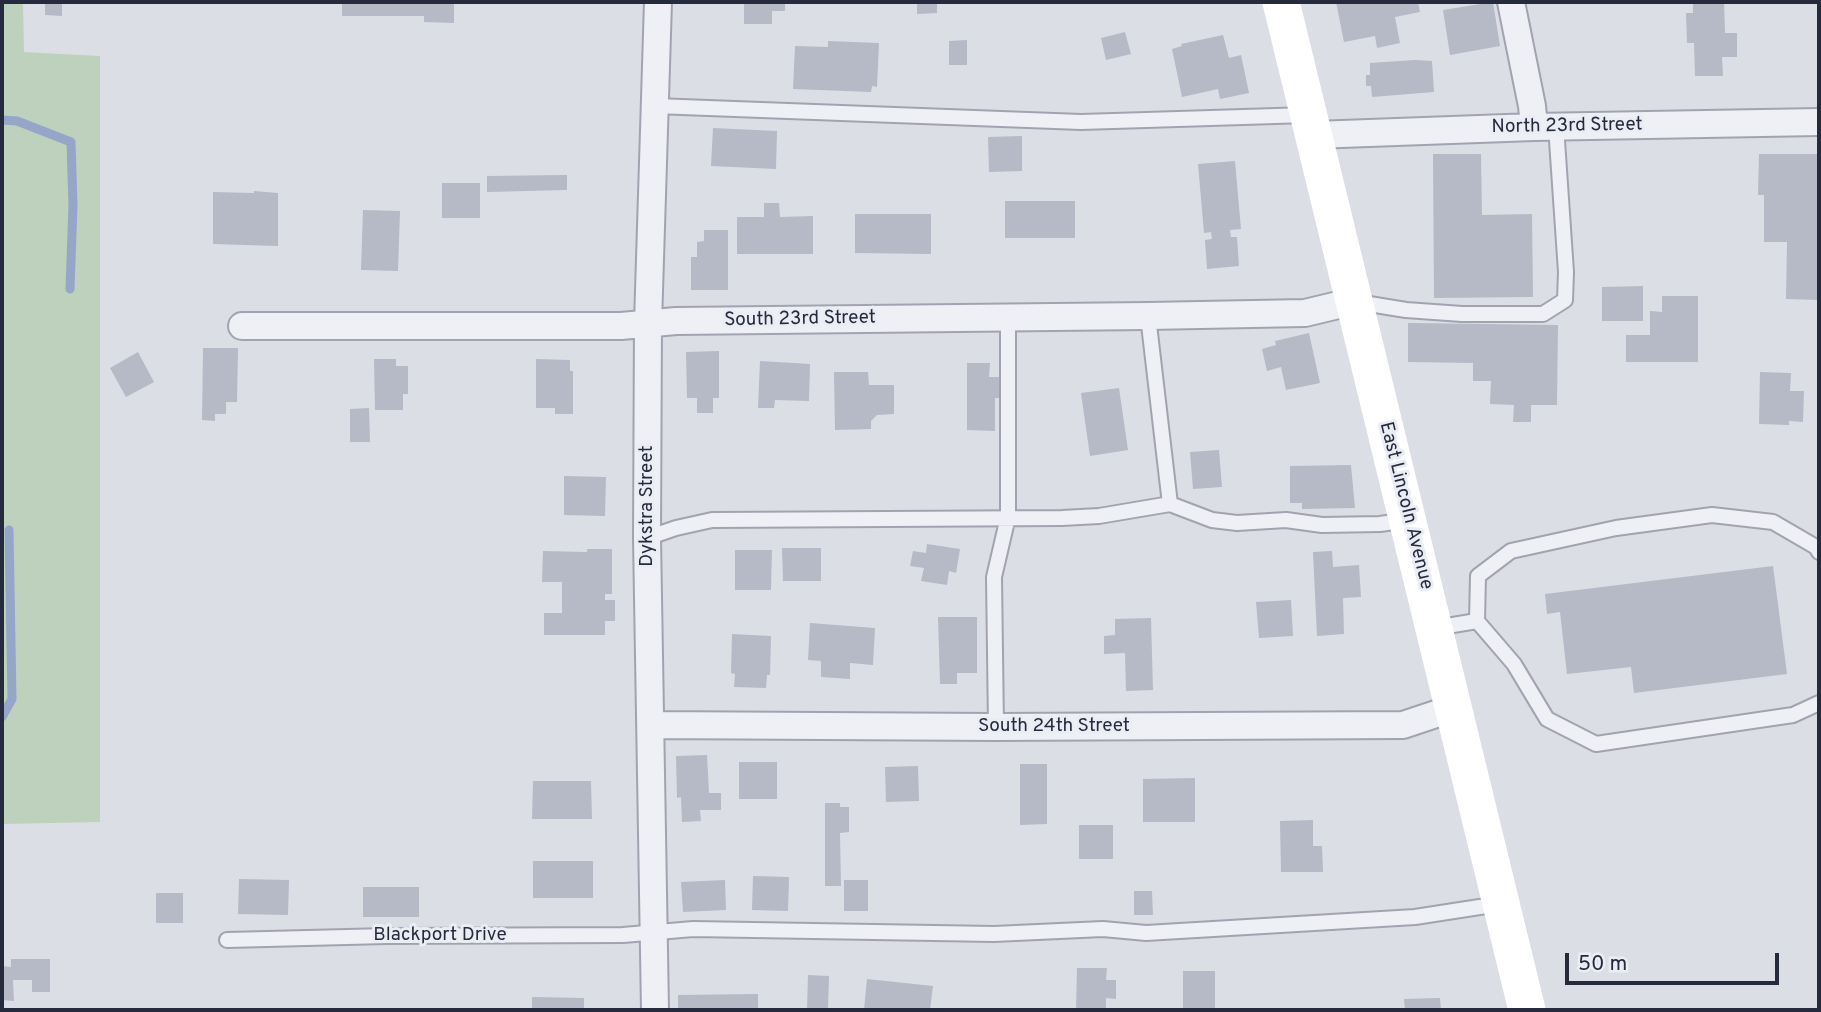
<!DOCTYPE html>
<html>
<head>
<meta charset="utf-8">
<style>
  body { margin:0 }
  #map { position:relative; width:1821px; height:1012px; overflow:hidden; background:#dcdee6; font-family:Overpass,sans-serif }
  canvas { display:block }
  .frame { position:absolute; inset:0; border:4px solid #252a3d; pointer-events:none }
  .scale { position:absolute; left:1565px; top:953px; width:214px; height:32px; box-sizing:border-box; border:4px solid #252a3d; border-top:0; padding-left:9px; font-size:21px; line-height:24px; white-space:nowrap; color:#252a3d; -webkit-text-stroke:5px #ebedf4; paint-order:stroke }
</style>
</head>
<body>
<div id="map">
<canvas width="1821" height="1012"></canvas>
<div class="frame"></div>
<div class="scale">50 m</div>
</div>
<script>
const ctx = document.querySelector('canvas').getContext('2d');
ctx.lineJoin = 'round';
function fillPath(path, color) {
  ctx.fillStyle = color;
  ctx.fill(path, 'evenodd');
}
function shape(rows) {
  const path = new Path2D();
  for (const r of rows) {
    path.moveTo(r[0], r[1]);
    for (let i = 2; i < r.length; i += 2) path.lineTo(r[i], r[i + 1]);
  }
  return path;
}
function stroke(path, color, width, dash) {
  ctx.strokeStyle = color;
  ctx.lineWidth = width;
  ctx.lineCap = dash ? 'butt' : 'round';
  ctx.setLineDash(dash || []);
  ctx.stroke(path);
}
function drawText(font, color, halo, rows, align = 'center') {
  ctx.font = font + ' Overpass,sans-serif';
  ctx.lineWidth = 6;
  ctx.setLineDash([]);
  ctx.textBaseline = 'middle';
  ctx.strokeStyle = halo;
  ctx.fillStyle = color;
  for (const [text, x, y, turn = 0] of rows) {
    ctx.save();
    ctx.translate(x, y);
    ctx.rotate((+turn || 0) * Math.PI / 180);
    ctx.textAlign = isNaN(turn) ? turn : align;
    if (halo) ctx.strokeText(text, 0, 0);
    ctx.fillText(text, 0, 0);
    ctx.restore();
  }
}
fillPath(shape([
  [2,2,23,2,24,52,100,56,100,822,2,824]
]), '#bed1bc');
stroke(shape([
  [2,120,17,121,71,142,73,205,70,289],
  [2,717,12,699,9,530]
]), '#95a6c8', 9);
fillPath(shape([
  [45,2,62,2,62,16,45,15],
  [342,2,454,2,454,23,424,22,424,16,342,16],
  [744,2,785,2,785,11,772,11,772,24,744,24],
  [917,2,937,2,937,13,917,14],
  [1336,2,1418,2,1420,12,1395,17,1400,43,1377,48,1375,36,1344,42],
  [1493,2,1500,46,1450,55,1443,10],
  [1693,2,1724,2,1725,33,1737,33,1737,57,1722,57,1723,76,1695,76,1694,43,1687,43,1686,13,1693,13],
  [1125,32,1131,54,1106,60,1101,38],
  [1223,35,1229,58,1241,55,1249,93,1220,99,1218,89,1182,97,1172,49,1182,46,1181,44],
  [967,40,967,65,949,65,949,41],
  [828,41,879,43,877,87,872,86,871,92,793,89,795,46,828,47],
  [1415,60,1432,61,1434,92,1372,97,1371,86,1366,86,1366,75,1370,75,1370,63],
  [713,128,777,131,776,169,711,166],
  [1022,136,1022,171,989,172,988,137],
  [1433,154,1481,154,1482,215,1532,214,1533,297,1434,298],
  [1759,154,1819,154,1819,300,1786,299,1787,242,1764,242,1764,195,1758,195],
  [1235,161,1241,229,1230,230,1231,237,1237,237,1239,266,1207,269,1205,240,1212,239,1211,232,1204,233,1198,164],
  [567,175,567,190,487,192,487,176],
  [442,183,480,183,480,218,442,218],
  [254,191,278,193,278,246,213,244,213,192,254,193],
  [1005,201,1075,201,1075,238,1005,238],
  [764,203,779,203,780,217,813,216,813,254,737,254,737,217,764,217],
  [363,210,400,211,398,271,361,270],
  [855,214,931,214,931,254,855,253],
  [704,230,728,230,728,290,691,290,691,257,697,257,697,242,704,241],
  [1643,286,1643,321,1602,321,1602,287],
  [1662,296,1698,296,1698,362,1626,362,1626,335,1650,335,1650,311,1662,312],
  [1408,323,1558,325,1557,405,1531,405,1531,422,1513,422,1514,405,1490,404,1491,381,1473,381,1473,363,1408,362],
  [1309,333,1320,383,1286,390,1281,367,1267,371,1262,349,1276,345,1275,341],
  [203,348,238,348,237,402,226,402,226,414,215,414,215,421,202,420],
  [719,351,719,398,713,398,713,413,697,413,697,398,687,398,686,352],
  [138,352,154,382,126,397,110,368],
  [374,359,396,359,396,366,408,366,408,394,403,394,403,410,375,410],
  [536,359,570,360,570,371,573,371,573,414,555,414,555,408,536,408],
  [760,361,810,364,809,401,775,400,774,408,758,408],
  [967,363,990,363,989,377,1002,377,1002,398,995,398,995,431,967,430],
  [834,372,868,372,869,385,894,385,894,414,877,415,871,421,871,429,835,430],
  [1760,372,1791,373,1790,391,1804,391,1803,422,1789,421,1789,425,1759,424],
  [1119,388,1128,450,1090,456,1081,393],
  [369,408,370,442,350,442,350,409],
  [1219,450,1222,487,1193,489,1190,452],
  [1351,465,1355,508,1302,509,1302,503,1290,503,1290,466],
  [564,476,606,477,605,516,564,515],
  [927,544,960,549,956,573,949,571,947,585,921,581,924,568,910,566,913,551,926,553],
  [782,548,821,548,821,581,783,581],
  [587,549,612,549,612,594,605,594,605,600,615,600,615,621,605,621,605,635,544,635,544,613,562,613,562,582,542,582,543,551,587,552],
  [735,550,772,550,771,590,735,590],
  [1332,551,1333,567,1359,565,1361,597,1343,598,1344,634,1317,636,1313,552],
  [1773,566,1787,674,1634,693,1631,667,1567,674,1560,612,1547,614,1545,594],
  [1291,600,1293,636,1259,638,1256,602],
  [938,617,977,617,977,673,957,673,957,684,940,684],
  [1151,618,1153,690,1126,691,1125,653,1104,654,1104,636,1115,635,1115,619],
  [810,623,875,628,873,665,850,663,850,679,821,677,821,661,808,660],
  [732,634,771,636,770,675,767,675,766,688,734,687,735,674,731,673],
  [707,755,709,793,721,793,721,810,700,810,701,821,682,822,681,797,677,798,676,756],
  [739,762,777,762,777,799,739,799],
  [1020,764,1047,764,1047,824,1020,825],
  [918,766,919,801,886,802,885,767],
  [1195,778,1195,822,1143,822,1143,779],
  [533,781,591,781,592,819,532,819],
  [825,803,840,803,840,807,849,807,849,832,840,833,841,886,825,886],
  [1313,820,1313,846,1322,846,1323,872,1281,872,1280,821],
  [1079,825,1113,825,1113,859,1079,859],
  [533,861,593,861,593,898,533,898],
  [753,876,789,877,788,911,752,910],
  [239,879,289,880,288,915,238,914],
  [725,880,726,910,683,912,681,882],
  [844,880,868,880,868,911,844,911],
  [363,887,419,887,419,917,363,917],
  [1134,891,1152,891,1153,915,1134,915],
  [156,893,183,893,183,923,156,923],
  [11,959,50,959,50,992,32,992,32,980,13,980,14,1001,2,1000,2,966,11,967],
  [1077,968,1107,968,1106,980,1116,980,1116,999,1106,998,1106,1010,1076,1010],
  [1183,971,1215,971,1215,1010,1183,1010],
  [808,975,829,976,828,1010,807,1010],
  [867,979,933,986,930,1010,864,1010],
  [758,994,758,1010,678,1010,678,995],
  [532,997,584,998,584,1010,532,1010],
  [1440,998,1441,1010,1405,1010,1404,999]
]), '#b6b9c6');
const service = shape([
  [655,106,1081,122,1308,115],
  [1357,302,1406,310,1462,314,1543,314,1565,300,1566,272,1556,126],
  [1148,316,1170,504],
  [647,538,676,528,712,520,1062,518,1099,516,1170,504,1212,520,1237,523,1286,520,1322,525,1380,524,1408,520],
  [1819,552,1816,547,1773,522,1712,515,1616,528,1511,551,1478,576,1477,621,1514,664,1547,719,1596,744,1793,715,1819,703],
  [1435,628,1477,621],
  [996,727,994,577,1008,517,1008,318],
  [227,940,387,936,623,935,693,929,994,934,1103,929,1146,933,1415,917,1499,904]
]);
const minor = shape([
  [1511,2,1532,106,1534,127],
  [1314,135,1534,127,1819,122],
  [242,326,621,326,676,321,1148,316,1305,313,1355,301],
  [651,725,996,727,1403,725,1454,708],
  [655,1010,647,538,648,323,658,2]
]);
stroke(service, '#a1a4b0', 18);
stroke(minor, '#a1a4b0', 30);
stroke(service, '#eef0f5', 14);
stroke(minor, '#eef0f5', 26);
stroke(shape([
  [1281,2,1527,1010]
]), '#fff', 37);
drawText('19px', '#252a3d', '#ebedf4', [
  ["North 23rd Street",1567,127,-1],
  ["South 23rd Street",800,320,-1],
  ["Dykstra Street",648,506,-90],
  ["East Lincoln Avenue",1405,506,76],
  ["South 24th Street",1054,727],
  ["Blackport Drive",440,936]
]);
</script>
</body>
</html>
